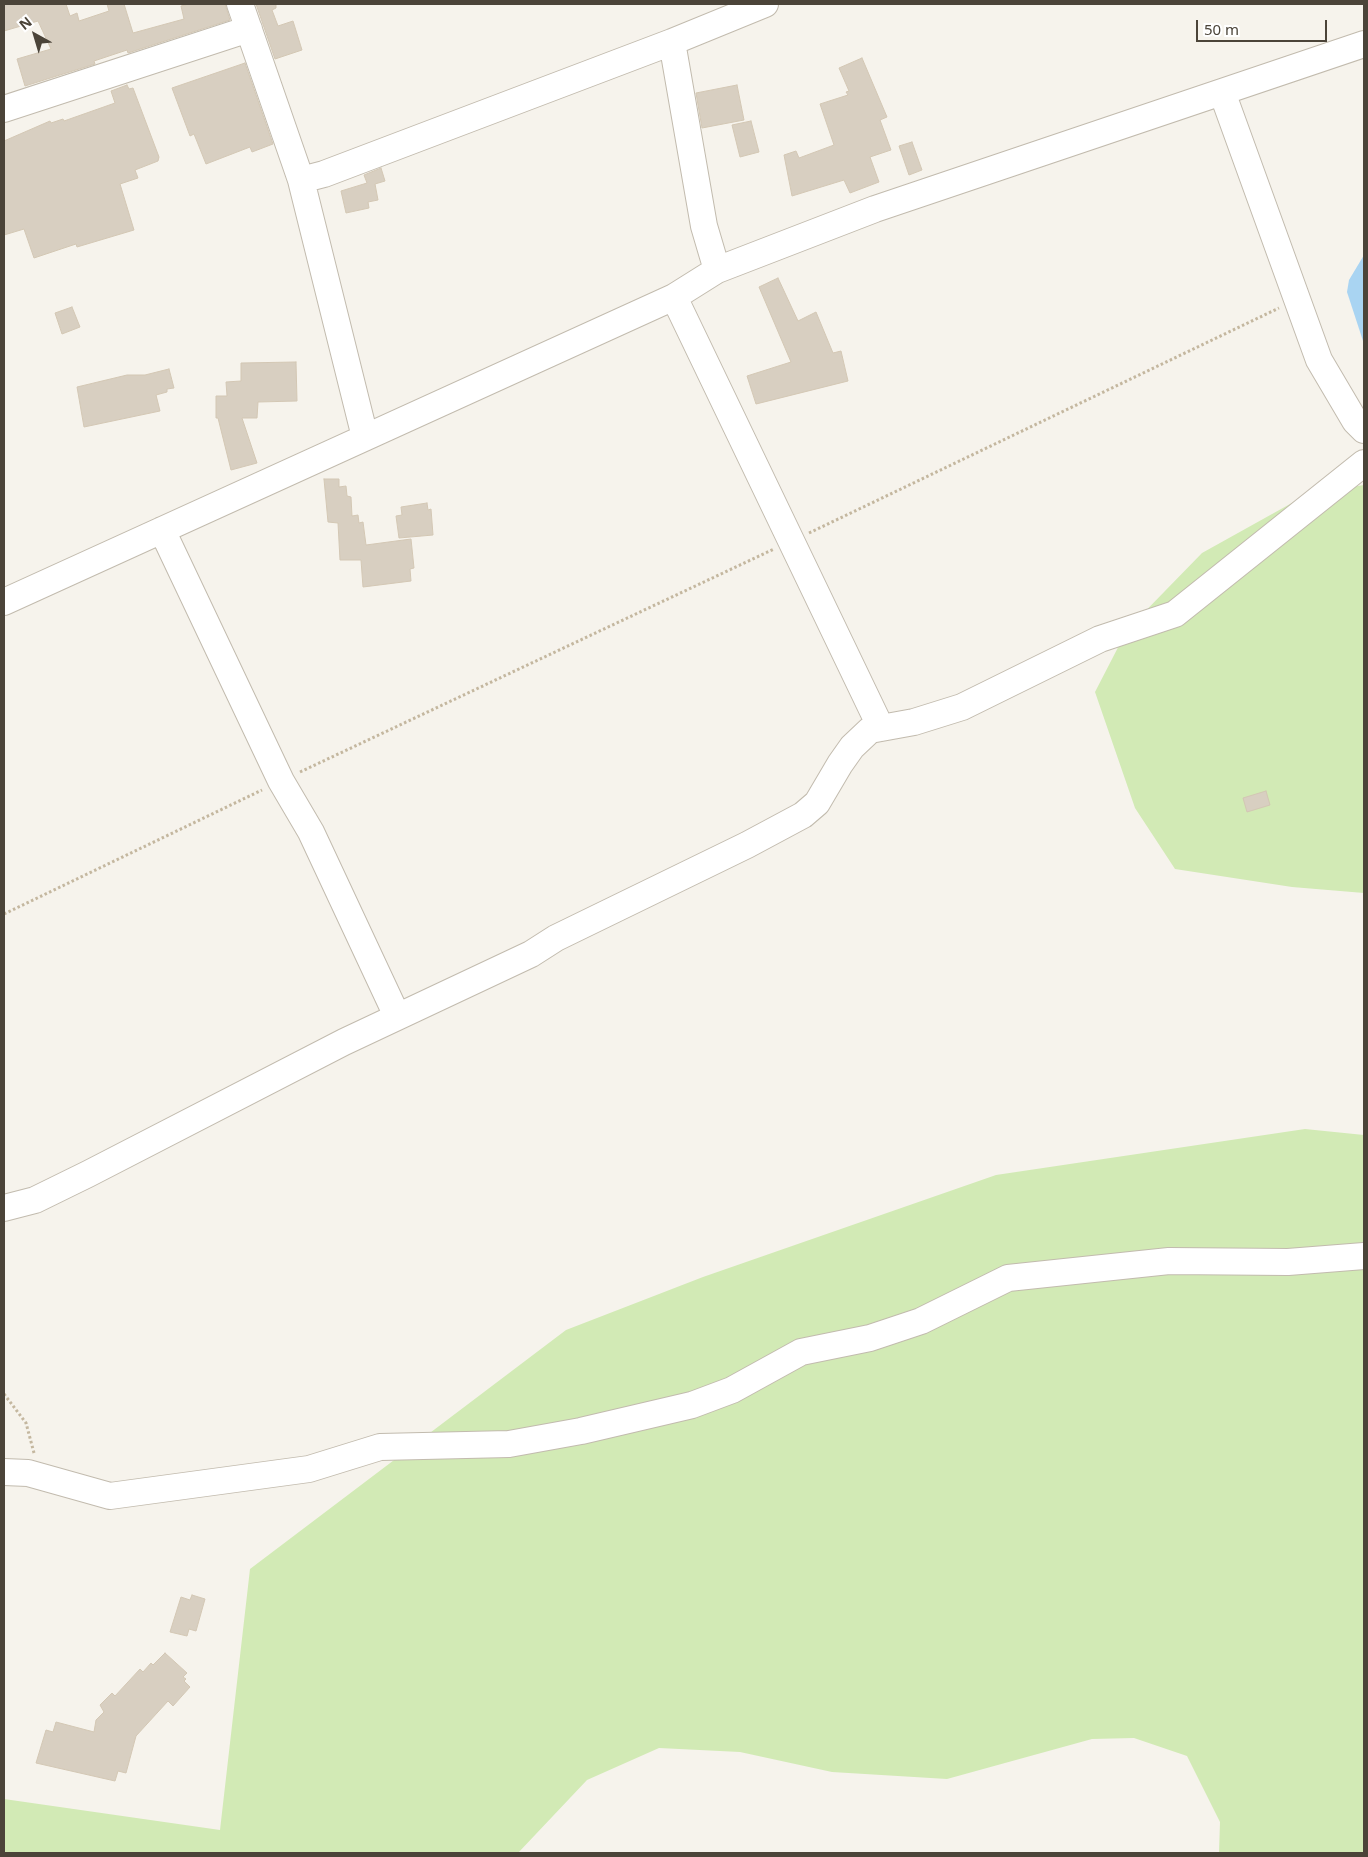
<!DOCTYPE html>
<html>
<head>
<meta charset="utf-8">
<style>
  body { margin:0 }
  #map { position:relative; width:1368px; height:1857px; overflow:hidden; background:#f6f3ec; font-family:"Noto Sans",sans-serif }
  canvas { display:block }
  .frame { position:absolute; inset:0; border:5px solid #4b4439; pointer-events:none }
  .north { position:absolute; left:10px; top:10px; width:50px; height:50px; -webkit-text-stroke:4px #fff; paint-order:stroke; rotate:321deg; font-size:14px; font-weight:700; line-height:20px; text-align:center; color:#4b4439 }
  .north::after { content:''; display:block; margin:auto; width:18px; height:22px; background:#4b4439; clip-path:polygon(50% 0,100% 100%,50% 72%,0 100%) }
  .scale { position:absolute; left:1196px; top:20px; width:131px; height:22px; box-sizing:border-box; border:2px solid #4b4439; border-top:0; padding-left:6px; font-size:15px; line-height:18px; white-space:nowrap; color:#4b4439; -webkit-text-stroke:4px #fff; paint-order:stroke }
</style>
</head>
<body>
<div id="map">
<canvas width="1368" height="1857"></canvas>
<div class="frame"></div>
<div class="north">N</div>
<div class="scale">50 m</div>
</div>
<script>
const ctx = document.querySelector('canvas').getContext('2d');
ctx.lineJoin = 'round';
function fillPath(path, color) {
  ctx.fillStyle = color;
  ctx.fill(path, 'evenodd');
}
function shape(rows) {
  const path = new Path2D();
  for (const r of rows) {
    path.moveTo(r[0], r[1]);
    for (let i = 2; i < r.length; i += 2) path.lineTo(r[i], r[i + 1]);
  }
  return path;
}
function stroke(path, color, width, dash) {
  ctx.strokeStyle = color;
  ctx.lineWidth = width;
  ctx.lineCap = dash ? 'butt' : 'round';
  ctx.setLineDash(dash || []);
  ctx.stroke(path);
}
fillPath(shape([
  [1364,485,1364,893,1292,887,1175,869,1135,808,1095,692,1127,630,1202,553,1308,494],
  [1305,1129,1364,1135,1364,1853,1219,1853,1220,1822,1187,1756,1134,1738,1092,1739,947,1779,832,1772,740,1752,659,1748,587,1780,518,1853,4,1853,4,1799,220,1830,250,1569,566,1330,703,1277,996,1175]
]), '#d2eab5');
fillPath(shape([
  [1364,255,1364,344,1347,292,1349,280]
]), '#a9d4f2');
const building = shape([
  [4,4,66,4,70,16,77,13,79,21,109,11,107,4,124,4,133,33,184,19,181,6,189,4,225,4,230,20,128,53,127,50,94,61,95,64,25,86,17,59,51,49,38,21,4,31,4,4],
  [256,4,276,4,276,8,272,10,278,26,293,21,302,50,275,59,256,4],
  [862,58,887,117,880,120,891,150,870,157,879,182,850,193,844,180,792,196,784,155,796,151,799,158,834,145,820,104,848,95,846,92,849,91,839,68,862,58],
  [245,63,273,144,252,152,250,147,206,164,194,134,190,136,172,88,245,63],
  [127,85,129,89,133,88,159,157,158,161,135,170,138,178,120,184,134,230,77,247,76,244,34,258,24,229,4,235,4,141,50,121,51,123,63,119,64,121,115,103,111,91,127,85],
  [737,85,744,120,702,128,696,93,737,85],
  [751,121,759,152,740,157,732,125,751,121],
  [912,142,922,170,909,175,899,146,912,142],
  [381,168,385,181,375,184,378,200,368,202,369,208,346,213,341,191,367,183,364,175,381,168],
  [778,278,798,321,816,312,833,353,841,351,848,381,756,404,747,376,791,362,759,287,778,278],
  [72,307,80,327,62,334,55,313,72,307],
  [296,362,297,401,258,402,257,418,242,418,257,463,231,470,218,418,216,418,216,396,227,396,226,382,241,381,241,363,296,362],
  [169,369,174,388,167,389,167,392,156,395,160,411,84,427,77,387,127,375,145,375,169,369],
  [324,479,339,479,339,487,346,486,347,496,351,497,352,516,358,515,359,523,363,522,366,545,411,539,414,568,410,569,411,581,363,587,361,560,340,560,338,523,328,522,324,479],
  [427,503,428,510,431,509,433,535,399,538,396,516,402,515,401,507,427,503],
  [1266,791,1270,805,1247,812,1243,798,1266,791],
  [192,1595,205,1599,196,1631,189,1629,187,1636,170,1632,181,1597,190,1600,192,1595],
  [165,1653,187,1673,183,1677,186,1679,184,1681,190,1687,173,1706,168,1701,136,1736,126,1773,118,1771,115,1781,36,1763,46,1730,53,1732,56,1722,94,1732,96,1720,104,1712,100,1705,112,1693,115,1696,140,1669,143,1672,151,1663,153,1665,165,1653]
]);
fillPath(building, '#d8cfc1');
stroke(building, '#d3c7b4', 1);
const minor = shape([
  [240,4,301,180,365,437],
  [672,42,704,226,717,270],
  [1222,92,1319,360,1355,421,1364,430],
  [4,109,249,29],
  [301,180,324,174,672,42,765,4],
  [674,297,881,728],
  [162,530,281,781,311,832,397,1016],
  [4,602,674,297,717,270,875,209,1364,44],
  [4,1208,35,1200,88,1174,344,1042,531,954,556,938,747,845,803,815,817,803,840,764,852,747,870,730,914,722,962,707,1100,639,1175,614,1364,463],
  [4,1472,28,1473,110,1496,309,1469,380,1447,509,1444,581,1431,692,1405,732,1390,801,1352,870,1338,921,1321,1008,1278,1169,1261,1288,1262,1364,1256]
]);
stroke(minor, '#c2bbae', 28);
stroke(shape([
  [809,533,1279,308],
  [300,772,774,549],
  [4,914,262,790],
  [4,1394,26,1423,34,1453]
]), '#c4b79f', 3, [2.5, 2.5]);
stroke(minor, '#fff', 26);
</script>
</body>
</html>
